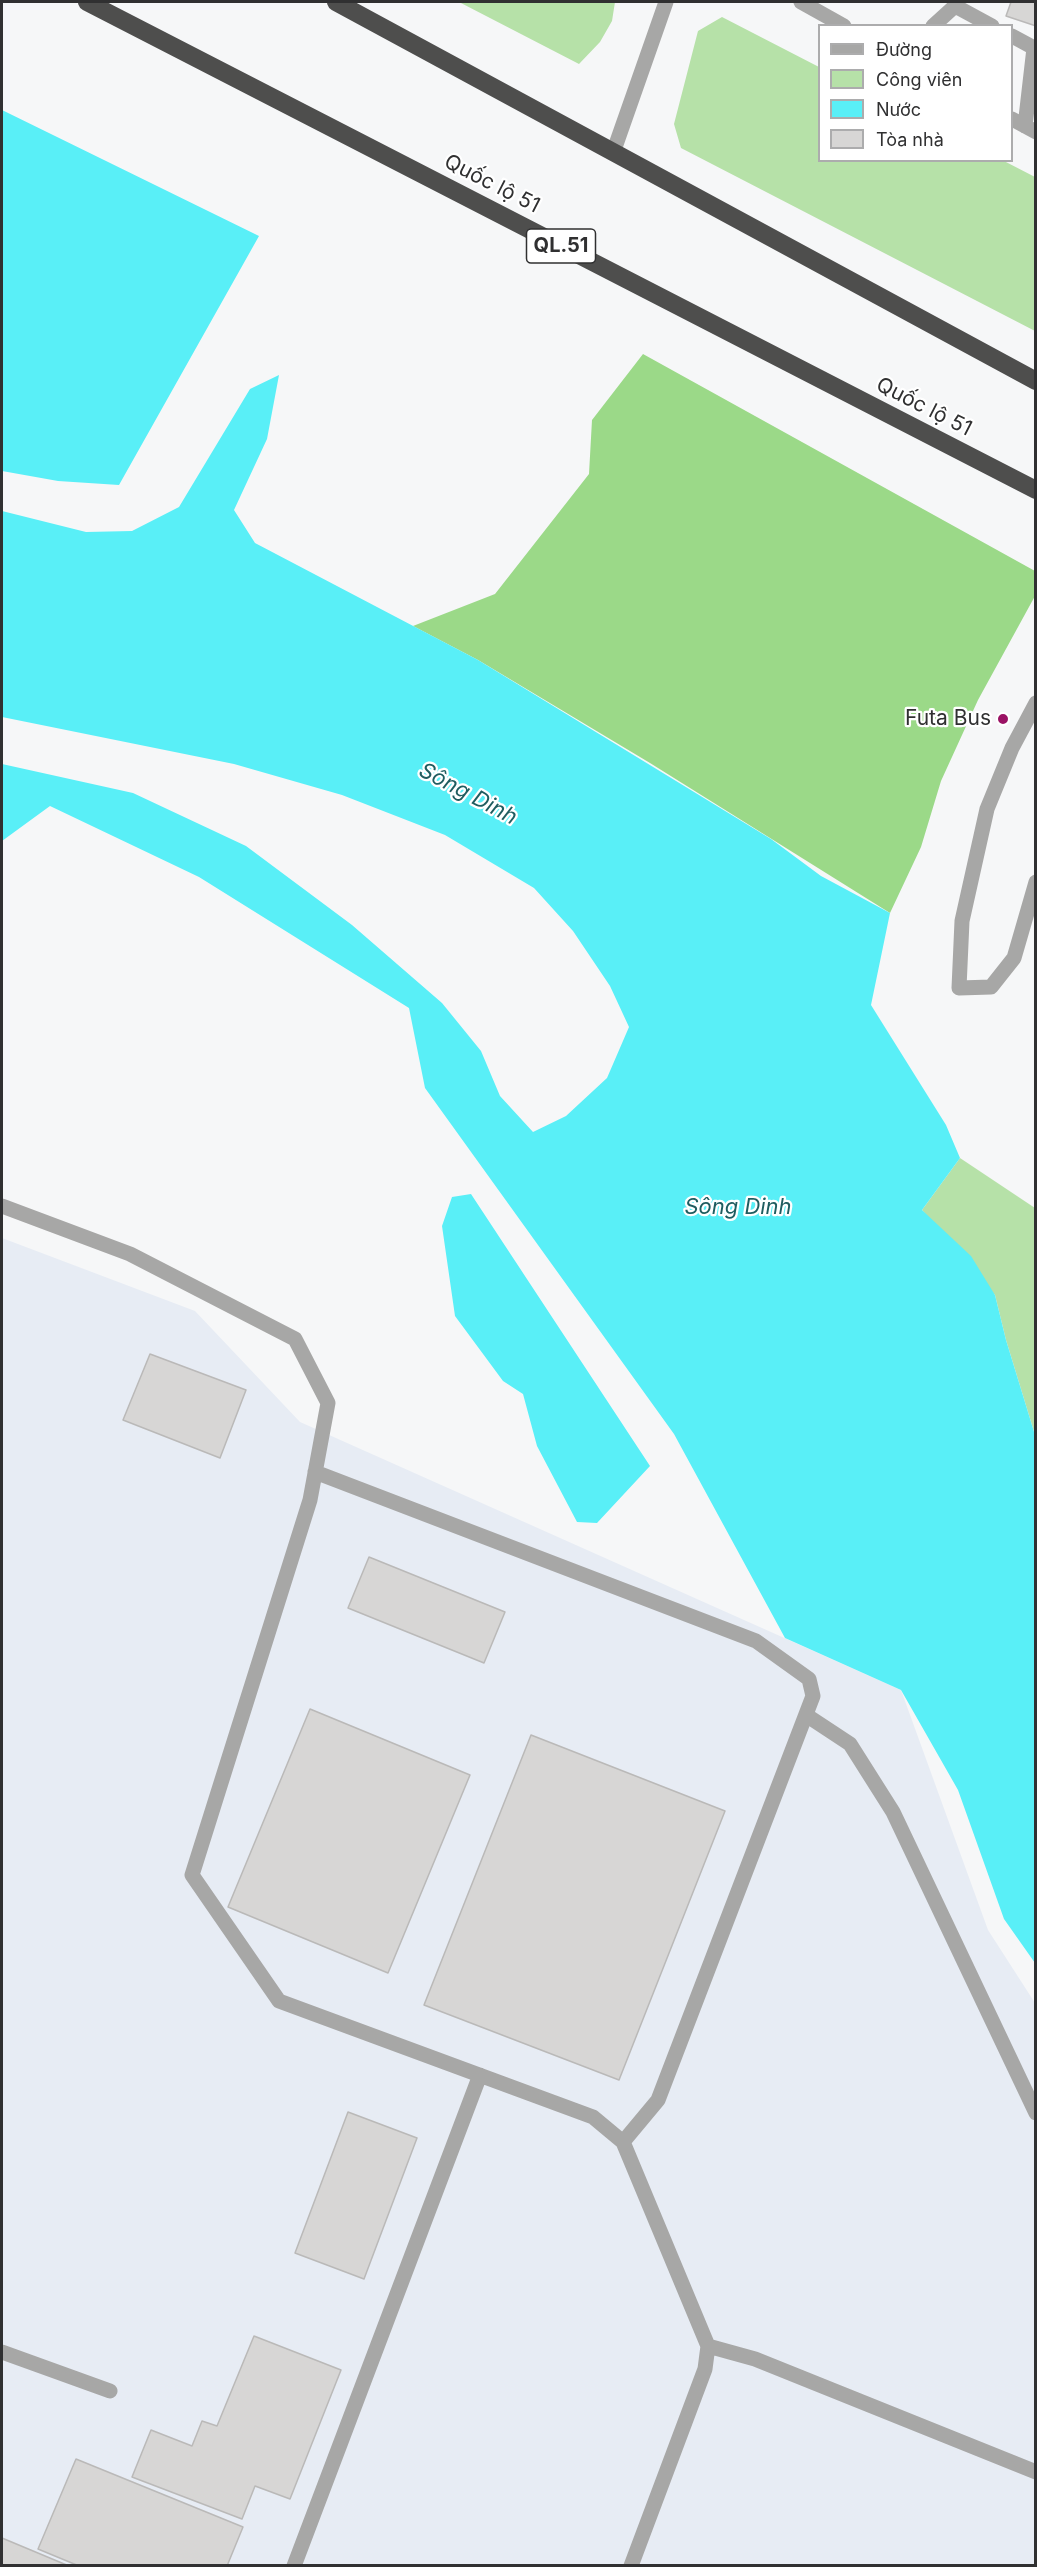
<!DOCTYPE html>
<html>
<head>
<meta charset="utf-8">
<style>
  body { margin:0 }
  #map { position:relative; width:1037px; height:2567px; overflow:hidden; background:#f6f7f8; font-family:Inter,sans-serif }
  canvas { display:block }
  .frame { position:absolute; inset:0; border:3px solid #303031; pointer-events:none }
  .legend { position:absolute; left:818px; top:24px; width:195px; height:138px; box-sizing:border-box; background:#fff; border:2px solid #acacad; margin:0; padding:8px 10px; list-style:none; font-size:18px; color:#303031 }
  .legend li { display:flex; align-items:center; gap:12px; height:30px }
  .legend b { width:30px; border:2px solid #acacad }
</style>
</head>
<body>
<div id="map">
<canvas width="1037" height="2567"></canvas>
<div class="frame"></div>
<ul class="legend">
<li><b style="height:8px;background:#a7a7a6"></b>Đường</li>
<li><b style="height:16px;background:#b6e1a8"></b>Công viên</li>
<li><b style="height:16px;background:#59eff7"></b>Nước</li>
<li><b style="height:16px;background:#d7d6d5"></b>Tòa nhà</li>
</ul>
</div>
<script>
const ctx = document.querySelector('canvas').getContext('2d');
ctx.lineJoin = 'round';
function fillPath(path, color) {
  ctx.fillStyle = color;
  ctx.fill(path, 'evenodd');
}
function shape(rows) {
  const path = new Path2D();
  for (const r of rows) {
    path.moveTo(r[0], r[1]);
    for (let i = 2; i < r.length; i += 2) path.lineTo(r[i], r[i + 1]);
  }
  return path;
}
function stroke(path, color, width, dash) {
  ctx.strokeStyle = color;
  ctx.lineWidth = width;
  ctx.lineCap = dash ? 'butt' : 'round';
  ctx.setLineDash(dash || []);
  ctx.stroke(path);
}
function drawText(font, color, halo, rows, align = 'center') {
  ctx.font = font + ' Inter,sans-serif';
  ctx.lineWidth = 4.5;
  ctx.setLineDash([]);
  ctx.textBaseline = 'middle';
  ctx.strokeStyle = halo;
  ctx.fillStyle = color;
  for (const [text, x, y, turn = 0] of rows) {
    ctx.save();
    ctx.translate(x, y);
    ctx.rotate((+turn || 0) * Math.PI / 180);
    ctx.textAlign = isNaN(turn) ? turn : align;
    if (halo) ctx.strokeText(text, 0, 0);
    ctx.fillText(text, 0, 0);
    ctx.restore();
  }
}
fillPath(shape([
  [2,1238,195,1311,300,1422,901,1690,988,1930,1035,2003,1035,2565,2,2565]
]), '#e7ecf4');
fillPath(shape([
  [459,2,615,2,612,21,600,42,579,64],
  [722,17,819,67,820,160,1004,161,1035,177,1035,331,681,148,674,124,698,31],
  [960,1158,1035,1208,1035,1435,1006,1340,995,1295,922,1210]
]), '#b6e1a8');
fillPath(shape([
  [643,354,1035,571,1035,596,978,700,941,781,921,847,890,913,650,763,478,660,413,626,495,594,589,474,592,420]
]), '#9bd988');
fillPath(shape([
  [2,110,259,236,119,485,58,481,2,471],
  [279,375,267,439,234,510,255,543,478,660,771,839,821,876,890,913,871,1005,946,1125,960,1158,922,1210,971,1256,995,1295,1006,1340,1035,1435,1035,1963,1004,1919,958,1790,901,1690,785,1638,674,1434,425,1088,409,1008,199,877,50,806,2,841,2,764,133,793,246,846,352,925,442,1003,481,1051,500,1096,533,1132,566,1116,607,1078,629,1027,610,986,573,931,534,888,445,835,342,795,234,764,2,717,2,511,86,532,132,531,179,507,250,389],
  [471,1194,650,1466,597,1523,577,1522,537,1446,523,1394,503,1381,455,1316,442,1226,452,1197]
]), '#59eff7');
const building = shape([
  [1011,2,1036,2,1036,26,1006,16,1011,2],
  [150,1354,246,1390,220,1458,123,1420,150,1354],
  [369,1557,505,1612,484,1663,348,1608,369,1557],
  [310,1709,470,1775,388,1973,228,1907,310,1709],
  [531,1735,725,1811,619,2080,424,2005,531,1735],
  [348,2112,417,2138,364,2279,295,2253,348,2112],
  [254,2336,341,2370,290,2499,255,2486,242,2519,132,2477,151,2430,192,2446,202,2421,217,2426,254,2336],
  [76,2459,243,2527,227,2566,79,2566,38,2549,76,2459],
  [2,2538,69,2566,2,2566,2,2538]
]);
fillPath(building, '#d7d6d5');
stroke(building, '#bab9b8', 1.5);
stroke(shape([
  [801,2,844,26],
  [933,26,955,6,992,26],
  [1012,36,1034,48,1025,126],
  [1012,119,1036,132],
  [613,153,666,2],
  [1036,703,1012,748,987,809,962,921,959,988,991,987,1014,958,1036,882],
  [2,1206,130,1254,295,1339,328,1403,310,1500,192,1875,279,2001,593,2117,623,2142,708,2346,705,2369,631,2566],
  [315,1472,756,1641,809,1679,813,1696,658,2100,623,2142],
  [806,1715,850,1744,893,1812,1036,2113],
  [708,2346,755,2359,1036,2472],
  [2,2352,110,2391],
  [294,2566,480,2075]
]), '#a7a7a6', 15);
stroke(shape([
  [87,2,1036,490],
  [336,2,1036,381]
]), '#4e4e4d', 18);
for (const [x, y, r, color] of [
  [1003,719,6,"#9a1264"]
]) {
  const dot = new Path2D();
  dot.arc(x, y, r, 0, 2 * Math.PI);
  ctx.fillStyle = color;
  ctx.fill(dot);
  stroke(dot, '#fff', 2);
}
for (const [x, y, w] of [
  [561,246,69]
]) {
  const box = new Path2D();
  box.roundRect(x - w / 2, y - 17, w, 34, 4.5);
  ctx.fillStyle = '#fff';
  ctx.fill(box);
  stroke(box, '#303031', 1.5);
}
drawText('bold 20px', '#303031', null, [
  ["QL.51",561,246]
]);
drawText('21px', '#303031', '#fff', [
  ["Quốc lộ 51",492,184,27],
  ["Quốc lộ 51",924,407,27]
]);
drawText('21px', '#303031', '#fff', [
  ["Futa Bus",991,719]
], 'right');
drawText('italic 22px', '#1f5d60', '#fff', [
  ["Sông Dinh",468,794,28],
  ["Sông Dinh",738,1207]
]);
</script>
</body>
</html>
